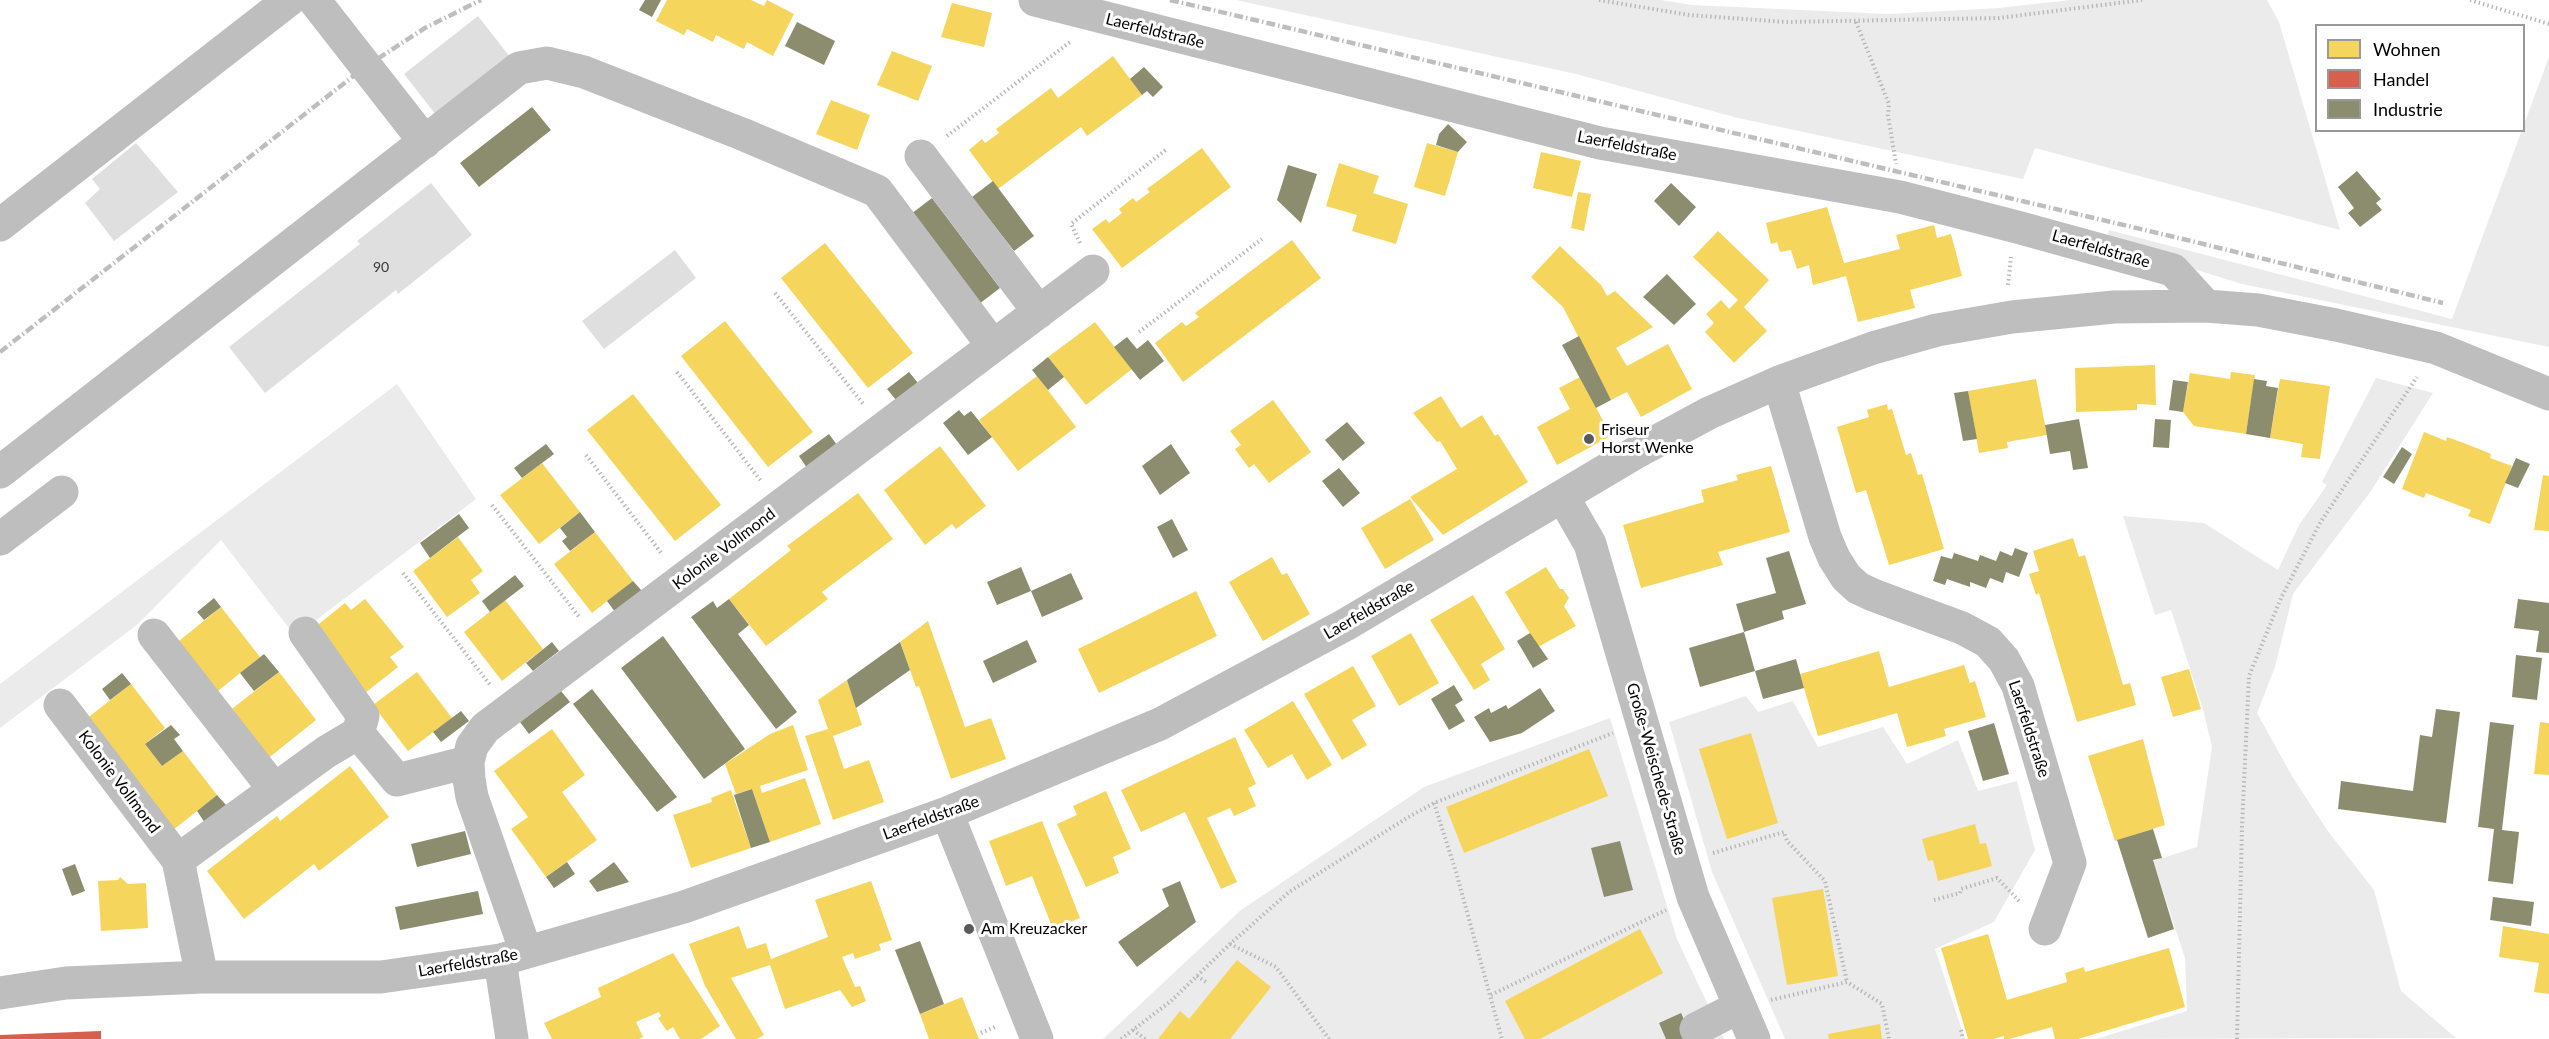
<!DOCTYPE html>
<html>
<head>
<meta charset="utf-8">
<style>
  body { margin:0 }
  #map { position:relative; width:2549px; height:1039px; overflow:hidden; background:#fff; font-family:Lato,sans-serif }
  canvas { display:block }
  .legend { position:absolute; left:2315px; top:24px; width:210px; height:108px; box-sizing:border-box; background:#fff; border:2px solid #999; margin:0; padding:8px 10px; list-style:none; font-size:18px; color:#000 }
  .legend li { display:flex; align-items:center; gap:12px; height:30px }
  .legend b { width:30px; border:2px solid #999 }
</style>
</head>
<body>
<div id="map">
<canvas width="2549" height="1039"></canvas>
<ul class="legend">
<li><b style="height:16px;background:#f6d55c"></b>Wohnen</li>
<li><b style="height:16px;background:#d6604d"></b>Handel</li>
<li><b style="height:16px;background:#8c8c6e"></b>Industrie</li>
</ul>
</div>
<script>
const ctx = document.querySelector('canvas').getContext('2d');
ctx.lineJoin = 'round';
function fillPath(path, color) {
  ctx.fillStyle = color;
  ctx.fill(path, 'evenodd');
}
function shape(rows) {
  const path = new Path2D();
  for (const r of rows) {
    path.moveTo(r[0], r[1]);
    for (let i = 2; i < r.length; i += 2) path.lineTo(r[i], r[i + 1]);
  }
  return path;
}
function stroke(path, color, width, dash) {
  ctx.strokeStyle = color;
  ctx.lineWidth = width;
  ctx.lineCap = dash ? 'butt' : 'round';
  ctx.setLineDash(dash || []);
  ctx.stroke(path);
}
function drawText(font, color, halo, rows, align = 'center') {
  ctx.font = font + ' Lato,sans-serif';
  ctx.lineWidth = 6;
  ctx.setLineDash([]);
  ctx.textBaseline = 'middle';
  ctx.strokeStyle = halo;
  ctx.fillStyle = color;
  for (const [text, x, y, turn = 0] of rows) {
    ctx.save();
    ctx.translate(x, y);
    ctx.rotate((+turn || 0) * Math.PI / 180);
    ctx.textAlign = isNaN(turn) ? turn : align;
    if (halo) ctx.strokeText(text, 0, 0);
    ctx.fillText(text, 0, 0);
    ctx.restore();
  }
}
fillPath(shape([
  [1236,0,1661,0,1692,5,1888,14,1999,8,2071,0,2267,0,2279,22,2340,230,2035,148,2023,179,1738,118,1576,74],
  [2549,57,2549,347,2242,284,2106,242,2109,230,2452,319],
  [2376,378,2433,393,2371,491,2293,594,2275,667,2257,713,2292,776,2327,830,2374,890,2401,991,2456,1038,2096,1039,2187,1011,2185,958,2153,861,2197,847,2212,747,2203,709,2171,610,2155,615,2123,516,2204,523,2278,570,2299,525,2327,485,2322,482],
  [397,384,476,499,295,636,221,540,138,624,0,728,0,684],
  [1746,696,1758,712,1793,701,1818,747,1883,727,1907,764,1958,740,1978,791,2017,781,2035,850,1994,922,1935,949,1965,1039,1785,1039,1712,872,1669,722],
  [1610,718,1677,939,1724,1039,1103,1039,1241,910,1424,787]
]), '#ebebeb');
fillPath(shape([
  [667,0,751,0,764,6,767,0,794,14,773,56,747,42,744,49,716,35,713,42,687,29,684,35,656,21],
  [952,3,992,13,984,47,941,37],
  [892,51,932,66,918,101,877,85],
  [1113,56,1142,95,1087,136,1081,127,998,189,969,150,982,139,985,143,999,133,996,129,1051,88,1058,98],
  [831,100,870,115,857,150,816,134],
  [1427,143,1458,152,1445,196,1414,187],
  [1202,148,1231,187,1122,268,1092,229,1106,219,1109,223,1122,213,1119,209,1133,198,1136,202,1150,192,1147,189],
  [1541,152,1581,161,1572,197,1533,188],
  [1339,163,1379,176,1373,193,1408,204,1396,244,1352,231,1357,215,1326,206],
  [1578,192,1591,194,1584,231,1571,228],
  [1827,207,1844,263,1900,249,1896,235,1934,225,1937,238,1951,234,1962,276,1910,290,1915,308,1858,322,1846,276,1813,285,1809,265,1797,269,1791,250,1780,252,1777,242,1771,244,1766,223],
  [1718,231,1769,280,1744,307,1767,331,1734,363,1705,332,1714,323,1706,314,1721,300,1729,309,1738,300,1693,257],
  [1292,240,1321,278,1183,382,1155,343,1182,322,1186,326,1199,317,1195,313],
  [825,243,913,353,868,388,781,278],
  [1560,246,1601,285,1607,296,1615,291,1653,327,1616,348,1627,366,1668,344,1692,389,1641,417,1627,392,1611,400,1563,307,1531,277],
  [725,321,813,432,768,467,681,356],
  [1095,322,1132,369,1086,405,1048,357],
  [2155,365,2156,405,2137,404,2137,410,2076,412,2075,368],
  [2231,372,2255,375,2246,434,2194,426,2183,412,2190,373,2230,379],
  [1037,376,1076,427,1018,471,979,420],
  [1580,377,1611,436,1557,465,1537,427,1570,409,1559,388],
  [2036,379,2047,435,2007,442,2008,448,1979,453,1968,391],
  [2280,379,2330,386,2320,459,2301,457,2303,444,2270,438],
  [633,394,721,505,675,541,587,430],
  [1441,396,1461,428,1482,415,1495,436,1498,434,1528,482,1443,535,1410,497,1457,469,1440,441,1437,442,1413,413],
  [1273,400,1311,452,1269,483,1254,464,1249,468,1235,449,1241,445,1230,431],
  [1887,404,1888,410,1892,409,1906,455,1911,453,1918,475,1922,474,1944,549,1889,565,1866,490,1856,493,1837,427,1869,417,1867,410],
  [2424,432,2446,441,2447,437,2469,445,2491,454,2490,458,2512,466,2490,524,2468,516,2471,510,2426,493,2424,498,2402,489],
  [940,446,986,506,956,529,952,524,925,545,884,490],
  [542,463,580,512,539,544,500,495],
  [1771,466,1790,532,1718,552,1723,565,1641,588,1623,525,1704,502,1701,490,1738,480,1736,475],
  [2543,475,2549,476,2549,531,2534,530],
  [858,493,893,539,822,592,828,599,766,646,729,599,791,550,787,546],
  [1410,499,1434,540,1385,569,1361,528],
  [595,532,633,581,592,613,554,564],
  [458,537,483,571,471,580,480,593,447,617,413,571],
  [2073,538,2079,557,2085,555,2123,685,2130,683,2136,705,2077,722,2039,593,2036,595,2029,574,2039,571,2033,551],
  [1272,557,1282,575,1287,573,1310,614,1263,641,1229,582],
  [1546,567,1560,589,1563,589,1569,598,1564,606,1576,626,1538,647,1505,592],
  [1196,591,1217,636,1099,693,1078,649],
  [1473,595,1505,649,1481,664,1490,680,1474,690,1430,620],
  [365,599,404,647,390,657,398,667,365,693,314,628,345,603,351,610],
  [505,600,543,649,502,681,464,632],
  [221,607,260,657,213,695,174,645],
  [928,621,965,727,991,718,1006,759,951,779,919,686,916,687,900,642],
  [1411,633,1439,683,1399,706,1371,656],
  [1879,651,1889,687,1964,665,1970,683,1975,681,1986,717,1944,729,1946,736,1907,747,1897,713,1818,736,1800,674],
  [1353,666,1376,706,1352,720,1367,745,1342,760,1304,694],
  [2189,669,2201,709,2173,717,2161,677],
  [279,672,316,720,266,760,228,712],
  [417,672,452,718,408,751,373,705],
  [847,680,862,725,833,736,844,769,869,760,884,802,833,820,805,736,828,729,818,700],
  [131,684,165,728,145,744,162,766,183,751,217,795,172,831,86,719],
  [1293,701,1332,765,1307,780,1292,754,1268,768,1244,730],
  [2540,722,2549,723,2549,775,2534,774],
  [793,725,808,770,760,786,762,793,805,778,821,824,770,842,752,789,736,794,725,764,770,734],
  [552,729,585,775,562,792,597,840,546,877,511,829,528,817,494,771],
  [1751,733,1778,823,1727,839,1699,749],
  [1235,737,1256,784,1248,788,1256,806,1234,816,1230,808,1207,818,1237,882,1221,889,1185,812,1141,832,1121,790],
  [2143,739,2165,825,2115,841,2088,756],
  [1589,749,1608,796,1464,853,1446,807],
  [350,766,389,817,319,871,314,864,244,919,207,871,277,816,280,821],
  [731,790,751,848,691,868,673,815,712,802,711,798],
  [1106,791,1131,849,1113,857,1119,873,1086,887,1057,824,1077,815,1073,806],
  [1042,821,1080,918,1053,929,1032,876,1006,886,989,841],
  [1975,824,1980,844,1986,843,1992,866,1938,881,1933,860,1928,861,1922,839],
  [120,877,128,884,146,883,148,928,101,931,98,881,118,880],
  [871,881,892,940,879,944,881,950,855,959,853,953,842,957,855,987,860,986,866,1001,852,1007,840,990,785,1009,770,965,731,978,764,1035,757,1039,736,1039,705,986,689,944,739,926,747,949,766,943,771,959,828,937,815,900],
  [1823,889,1838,976,1787,985,1772,898],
  [2503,926,2549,934,2549,994,2534,992,2539,963,2499,957],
  [1640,929,1663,973,1540,1039,1525,1039,1505,1001],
  [1988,934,2007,1000,2067,982,2065,973,2084,967,2085,972,2169,948,2185,1007,2078,1039,2055,1039,2052,1027,2009,1039,2004,1039,2004,1036,1993,1039,1968,1039,1941,948],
  [673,953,720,1026,701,1039,680,1039,673,1027,667,1031,658,1018,661,1016,659,1012,636,1022,643,1037,639,1039,552,1039,544,1023,601,997,598,988],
  [1237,960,1271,987,1230,1039,1158,1039,1180,1011,1189,1019],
  [962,997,979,1039,929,1039,920,1014],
  [1880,1024,1882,1039,1829,1039,1828,1034]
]), '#f6d55c');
fillPath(shape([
  [101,1031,101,1039,0,1039,0,1035]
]), '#d6604d');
fillPath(shape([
  [645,0,661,0,652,17,639,10],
  [797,22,835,41,824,65,785,46],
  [1144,67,1163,87,1153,97,1147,91,1142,95,1130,79],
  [532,107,551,130,479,187,460,163],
  [1448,124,1467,142,1458,152,1436,145,1439,134],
  [1288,165,1317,174,1301,223,1277,200],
  [2357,171,2381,199,2376,203,2382,210,2360,227,2348,213,2354,208,2338,187],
  [993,181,1034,236,1014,251,972,197],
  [1671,183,1696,207,1679,226,1654,201],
  [932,198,1000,288,979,304,911,214],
  [1667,274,1696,304,1674,325,1643,297],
  [1579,336,1611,400,1596,408,1562,345],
  [1127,337,1137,349,1148,340,1164,361,1140,380,1114,347],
  [1048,357,1064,377,1048,390,1032,370],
  [909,372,918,383,896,400,887,389],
  [2254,379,2267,381,2266,386,2278,388,2270,438,2246,434],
  [2173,380,2188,382,2183,412,2169,410],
  [1968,391,1977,439,1963,441,1954,393],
  [959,410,964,416,971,411,992,437,968,455,943,423],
  [2079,419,2088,468,2073,470,2070,451,2050,454,2045,425],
  [2155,419,2171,420,2169,448,2153,447],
  [1347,422,1365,443,1343,461,1325,440],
  [829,434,837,445,807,468,799,456],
  [546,444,554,454,522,478,514,468],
  [1171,444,1190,473,1160,495,1142,466],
  [2402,447,2412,454,2394,484,2383,477],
  [2516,458,2530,464,2518,488,2505,483],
  [1339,468,1360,493,1343,507,1322,481],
  [580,512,595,532,570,551,562,541,567,537,560,528],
  [459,514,469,528,430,558,420,543],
  [1172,519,1188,550,1173,558,1157,527],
  [2015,548,2028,553,2019,577,2006,572,2003,583,1990,578,1986,588,1970,582,1970,587,1947,579,1945,585,1933,581,1941,556,1952,559,1954,553,1978,561,1980,555,1996,561,2000,551,2012,556],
  [1789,551,1806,604,1782,611,1784,619,1744,632,1736,604,1776,593,1766,558],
  [1021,567,1031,591,997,605,987,582],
  [1071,573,1083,599,1042,617,1031,591],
  [515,575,524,586,490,612,482,601],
  [633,581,642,591,615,612,607,601],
  [214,598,221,607,204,620,197,612],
  [729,599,749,625,738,634,797,712,776,729,691,617,713,601,717,608],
  [2518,599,2549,603,2549,653,2536,652,2539,631,2514,628],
  [1744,632,1755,671,1700,687,1689,648],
  [1530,633,1548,659,1533,668,1517,641],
  [663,636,745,749,704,779,621,668],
  [1027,640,1037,662,993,683,983,661],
  [552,642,559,651,533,671,526,663],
  [900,642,910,670,856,708,847,680],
  [264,654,279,672,254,691,240,673],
  [2516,655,2542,658,2537,700,2512,697],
  [1796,659,1804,688,1763,699,1755,671],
  [122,673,131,684,110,700,102,689],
  [1454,685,1463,700,1455,705,1465,721,1449,730,1431,699],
  [1540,688,1555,711,1522,733,1490,742,1474,717,1489,708,1491,713,1506,705,1508,709],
  [592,689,677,797,657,812,573,704],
  [561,691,570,702,529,734,520,722],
  [2436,709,2460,712,2446,823,2338,809,2341,781,2413,791,2420,735,2432,737],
  [461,711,469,721,441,742,433,732],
  [2490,722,2514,725,2502,830,2519,832,2513,884,2488,881,2494,829,2478,827],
  [1994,723,2009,774,1983,781,1968,731],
  [171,725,180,735,174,739,183,751,162,766,145,744],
  [752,789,770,842,751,848,734,795],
  [217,795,227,806,205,823,197,811],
  [2153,829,2162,858,2153,860,2174,929,2148,938,2117,840],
  [465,831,471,854,417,867,411,844],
  [1620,841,1633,890,1604,897,1591,848],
  [567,862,575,874,554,888,546,877],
  [614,862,629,882,597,892,589,881],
  [75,864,85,891,72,896,62,869],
  [1180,881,1196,922,1137,967,1118,942,1169,906,1162,889],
  [478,891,483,914,400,930,395,907],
  [2493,897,2534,902,2531,926,2490,920],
  [920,941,944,1004,920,1014,895,950],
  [1681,1013,1693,1039,1666,1039,1659,1023]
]), '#8c8c6e');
fillPath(shape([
  [478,16,510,57,436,115,404,74],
  [136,143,178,192,114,241,85,203,100,189,92,179],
  [431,183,472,235,398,294,396,290,265,393,229,347,360,244,357,241],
  [675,250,696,278,604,349,582,321]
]), '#dfdfdf');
stroke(shape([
  [1599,0,1689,15,1786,22,1999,18,2142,0],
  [2470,0,2549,24],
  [1856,22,1889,104,1888,115,1896,164],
  [947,136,1070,42],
  [1080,243,1071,224,1167,149],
  [2008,285,2011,257],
  [775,293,864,405],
  [1139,332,1262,239],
  [677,372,761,481],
  [586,455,662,554],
  [492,505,580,618],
  [403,573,491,686],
  [1434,803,1456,872,1502,1039],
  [1713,853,1784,832,1787,841,1825,881,1847,982],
  [1934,900,1960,893,1961,889,1997,878,2021,903],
  [1230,944,1276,967,1329,1039],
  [1197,976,1206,982],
  [1491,995,1666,910],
  [1771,1000,1847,982,1882,1004,1889,1039],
  [1133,1030,1145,1039],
  [1961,1030,1963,1039],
  [981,1033,997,1026],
  [1121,1039,1171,1001,1230,944,1289,892,1407,818,1434,803,1613,733],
  [2237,1039,2242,826,2249,676,2281,598,2320,523,2417,377]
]), '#b9b9b9', 4, [1.5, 3]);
stroke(shape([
  [314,0,425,142],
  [1035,0,1600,143,1900,197,2017,227,2173,270,2206,306],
  [921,156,1039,312],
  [0,225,289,0],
  [1779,382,1825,537,1834,558,1846,577,1858,588,1873,595,1962,628,1988,642,2004,660,2018,686,2070,863,2045,929],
  [0,472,519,68,547,63,584,72,742,134,877,191,993,346],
  [1563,497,1590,544,1693,897,1754,1039],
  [0,539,62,492],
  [305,633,363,716,358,733],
  [154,635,274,789],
  [60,705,178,860],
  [947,813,1037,1039],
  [526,952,472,797,469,779,468,762,472,746,485,728,1093,271],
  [500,960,512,1039],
  [202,977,178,860,326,752,358,733,397,780,468,762],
  [0,993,66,983,202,977,381,977,500,960,684,907,947,813,1160,724,1345,625,1635,453,1709,413,1779,382,1873,348,1937,330,2012,317,2114,307,2206,306,2258,310,2336,325,2436,348,2549,394],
  [1696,1029,1739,1007]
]), '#bebebe', 33);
stroke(shape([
  [1170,0,2183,239,2443,303],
  [0,352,365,67,425,28,481,0]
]), '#bebebe', 4.5, [9, 3, 1.5, 3]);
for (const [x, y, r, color] of [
  [1589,439,6,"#595959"],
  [969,929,6,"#595959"]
]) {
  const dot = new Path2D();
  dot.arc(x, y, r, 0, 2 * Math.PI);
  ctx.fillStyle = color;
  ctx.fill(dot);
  stroke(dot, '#fff', 2);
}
drawText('14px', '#383838', null, [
  ["90",381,267]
]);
drawText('16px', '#000', '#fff', [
  ["Laerfeldstraße",1155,31,14],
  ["Laerfeldstraße",1627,146,11],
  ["Laerfeldstraße",2101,249,16],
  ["Kolonie Vollmond",724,549,-37],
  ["Laerfeldstraße",1369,610,-30],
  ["Laerfeldstraße",2029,729,72],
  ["Große-Weischede-Straße",1656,769,74],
  ["Kolonie Vollmond",119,782,53],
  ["Laerfeldstraße",931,818,-20],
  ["Laerfeldstraße",468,963,-10]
]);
drawText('16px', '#000', '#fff', [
  ["Friseur",1601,430],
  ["Horst Wenke",1601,448],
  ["Am Kreuzacker",981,929]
], 'left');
</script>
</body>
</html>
